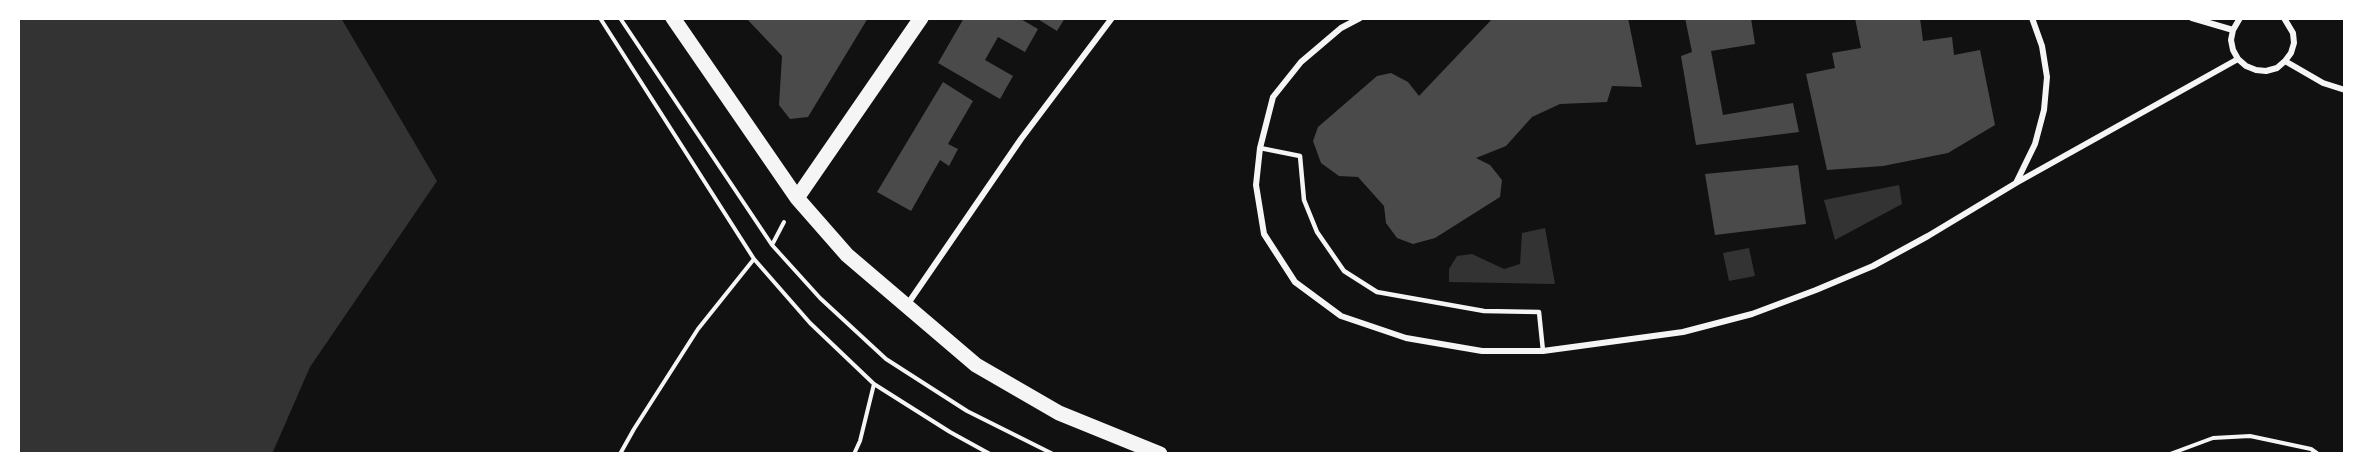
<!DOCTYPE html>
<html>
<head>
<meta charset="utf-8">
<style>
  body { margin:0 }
  #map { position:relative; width:2363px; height:472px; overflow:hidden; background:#111; font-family:"Fira Sans Condensed",sans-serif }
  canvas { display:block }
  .frame { position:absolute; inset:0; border:20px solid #fff; pointer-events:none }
</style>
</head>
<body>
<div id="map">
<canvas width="2363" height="472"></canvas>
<div class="frame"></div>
</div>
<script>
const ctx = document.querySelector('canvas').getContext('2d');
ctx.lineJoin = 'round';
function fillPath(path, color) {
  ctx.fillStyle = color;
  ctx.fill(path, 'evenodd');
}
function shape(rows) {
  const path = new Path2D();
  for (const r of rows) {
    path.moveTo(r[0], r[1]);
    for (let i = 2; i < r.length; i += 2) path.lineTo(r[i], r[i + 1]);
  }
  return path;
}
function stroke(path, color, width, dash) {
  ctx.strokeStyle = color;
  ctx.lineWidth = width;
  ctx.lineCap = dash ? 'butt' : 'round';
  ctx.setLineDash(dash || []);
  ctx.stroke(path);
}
fillPath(shape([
  [18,18,341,18,437,181,310,367,272,454,18,454],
  [1899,185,1902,204,1835,240,1824,200],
  [1545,228,1555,284,1449,282,1449,269,1457,256,1472,254,1504,269,1520,264,1522,233],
  [1749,248,1755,276,1729,281,1723,253]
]), '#333');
fillPath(shape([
  [746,18,868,18,808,117,790,119,779,105,782,56],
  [964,18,1019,18,1038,29,1025,52,998,37,985,60,1013,76,1000,99,938,63],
  [1036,18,1065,18,1057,31],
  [1493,18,1628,18,1642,87,1612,86,1607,102,1560,104,1532,117,1506,146,1476,158,1490,165,1502,180,1500,197,1435,238,1413,244,1397,238,1386,223,1384,206,1358,177,1339,176,1321,163,1313,141,1318,127,1377,76,1391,73,1408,82,1419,96],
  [1685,18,1751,18,1755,44,1711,51,1723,115,1793,103,1799,132,1696,145,1681,56,1692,52],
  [1855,18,1920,18,1923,41,1952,37,1954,55,1980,50,1995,125,1948,153,1883,166,1827,170,1806,74,1835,68,1832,53,1861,48],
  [943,82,973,101,948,144,958,149,949,166,940,160,911,211,877,192],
  [1798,165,1806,224,1715,235,1705,174]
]), '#4a4a4a');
stroke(shape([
  [600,18,754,259,810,323,874,384,950,432,990,454],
  [620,18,772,245,820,298,886,359,967,411,1053,454],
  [772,245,784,222],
  [620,454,634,429,698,329,754,259],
  [854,454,860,441,874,384],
  [2170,454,2213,438,2250,436,2311,449,2318,454]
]), '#f5f5f5', 4);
stroke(shape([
  [1260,148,1300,156,1304,200,1317,232,1344,271,1377,292,1484,311,1539,312,1543,351]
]), '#f5f5f5', 4.5);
stroke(shape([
  [1360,18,1341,28,1301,62,1273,97,1260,148,1256,185,1264,234,1295,282,1341,316,1406,338,1482,351,1543,351,1683,332,1752,314,1816,290,1873,266,1928,236,2016,183,2238,59],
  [2192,18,2233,30],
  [2240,18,2233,30,2231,40,2233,50,2238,59,2246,66,2256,70,2266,71,2277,68,2285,61,2291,53,2294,43,2293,33,2284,18],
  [2285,61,2323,83,2345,90],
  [2016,183,2035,144,2044,110,2047,77,2042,46,2032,18],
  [907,305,1021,139,1112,18]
]), '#f5f5f5', 6);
stroke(shape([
  [673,18,797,198,847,255,976,365,1059,413,1160,454],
  [797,198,921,18]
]), '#f5f5f5', 15);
</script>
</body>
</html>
